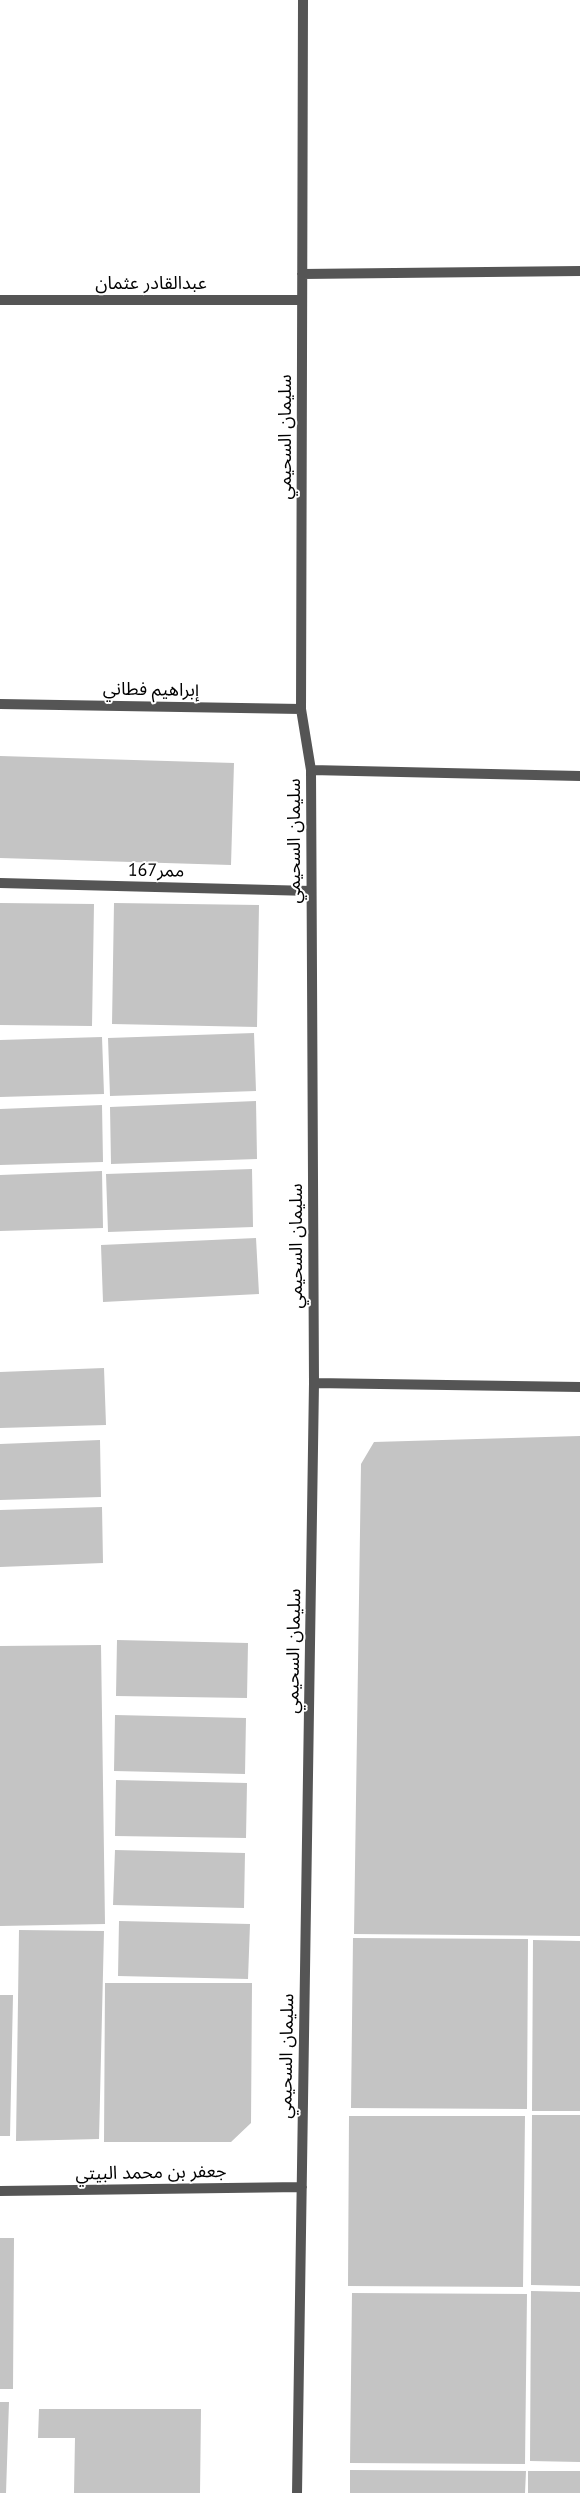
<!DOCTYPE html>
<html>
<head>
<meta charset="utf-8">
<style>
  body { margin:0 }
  canvas { display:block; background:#fff }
</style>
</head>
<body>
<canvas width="580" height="2493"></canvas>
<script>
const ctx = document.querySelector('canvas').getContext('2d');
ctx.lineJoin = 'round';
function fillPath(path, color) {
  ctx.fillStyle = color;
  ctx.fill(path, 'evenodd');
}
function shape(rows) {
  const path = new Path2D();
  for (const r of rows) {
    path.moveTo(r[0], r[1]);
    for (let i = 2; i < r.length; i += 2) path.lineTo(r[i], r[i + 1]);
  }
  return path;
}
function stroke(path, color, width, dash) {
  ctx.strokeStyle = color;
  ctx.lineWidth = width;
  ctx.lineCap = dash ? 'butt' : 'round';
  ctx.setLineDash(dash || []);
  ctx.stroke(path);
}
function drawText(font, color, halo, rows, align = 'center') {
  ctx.font = font + ' "PT Sans","Noto Sans Arabic",sans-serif';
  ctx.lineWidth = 4;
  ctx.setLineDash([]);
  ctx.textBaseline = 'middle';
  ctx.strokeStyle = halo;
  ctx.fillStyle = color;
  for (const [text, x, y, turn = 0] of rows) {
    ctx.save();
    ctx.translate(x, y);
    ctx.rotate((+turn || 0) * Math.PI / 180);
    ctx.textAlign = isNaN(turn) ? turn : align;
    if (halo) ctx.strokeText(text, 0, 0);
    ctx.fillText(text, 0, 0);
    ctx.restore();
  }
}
fillPath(shape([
  [0,756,234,763,231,865,0,858],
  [0,903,94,904,92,1026,0,1025],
  [114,903,259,905,257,1027,112,1024],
  [254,1033,256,1091,110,1096,108,1038],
  [102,1037,104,1094,0,1097,0,1040],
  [256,1101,257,1159,111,1164,110,1107],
  [102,1105,103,1162,0,1165,0,1109],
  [252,1169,253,1227,108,1232,106,1174],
  [102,1171,103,1228,0,1231,0,1175],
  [256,1238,259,1294,103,1302,101,1245],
  [104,1368,106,1425,0,1428,0,1372],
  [580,1436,580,1936,354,1934,361,1464,374,1442],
  [100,1440,101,1497,0,1500,0,1444],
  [102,1507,103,1563,0,1567,0,1510],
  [117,1640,248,1643,247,1698,116,1696],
  [101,1645,105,1924,0,1926,0,1646],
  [115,1715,246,1718,245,1774,114,1771],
  [116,1780,247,1783,246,1838,115,1836],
  [115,1850,245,1853,244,1908,113,1905],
  [119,1921,250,1924,248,1979,118,1976],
  [19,1930,104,1931,99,2139,16,2141],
  [353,1938,528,1939,527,2109,351,2108],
  [533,1940,580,1941,580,2111,532,2111],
  [105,1983,252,1983,251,2123,231,2142,104,2142],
  [0,1995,13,1995,10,2136,0,2136],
  [532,2115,580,2115,580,2286,531,2285],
  [349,2116,525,2116,523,2287,348,2286],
  [0,2238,14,2238,13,2389,0,2389],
  [531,2291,580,2292,580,2462,530,2461],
  [352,2293,527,2294,525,2464,350,2463],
  [0,2402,9,2402,6,2493,0,2493],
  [39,2409,201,2409,200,2493,74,2493,75,2438,38,2438],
  [350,2470,526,2471,525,2493,350,2493],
  [528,2471,580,2471,580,2493,528,2493]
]), '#c4c4c4');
stroke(shape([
  [302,274,580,271],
  [0,300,302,300],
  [0,704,301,709],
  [311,770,580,776],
  [0,883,311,891],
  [314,1383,580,1387],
  [0,2191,302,2187],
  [297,2493,314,1383,311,770,301,709,303,0]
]), '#555', 10);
drawText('18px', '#000', '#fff', [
  ["عبدالقادر عثمان",151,284],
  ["سليمان السحيمي",286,437,-90],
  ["إبراهيم فطاني",151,690,1],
  ["سليمان السحيمي",295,841,-90],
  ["ممر167",156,871,1],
  ["سليمان السحيمي",297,1246,-90],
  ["سليمان السحيمي",294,1651,-89],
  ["سليمان السحيمي",287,2056,-89],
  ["جعفر بن محمد البيتي",151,2173,-1]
]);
</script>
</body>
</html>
